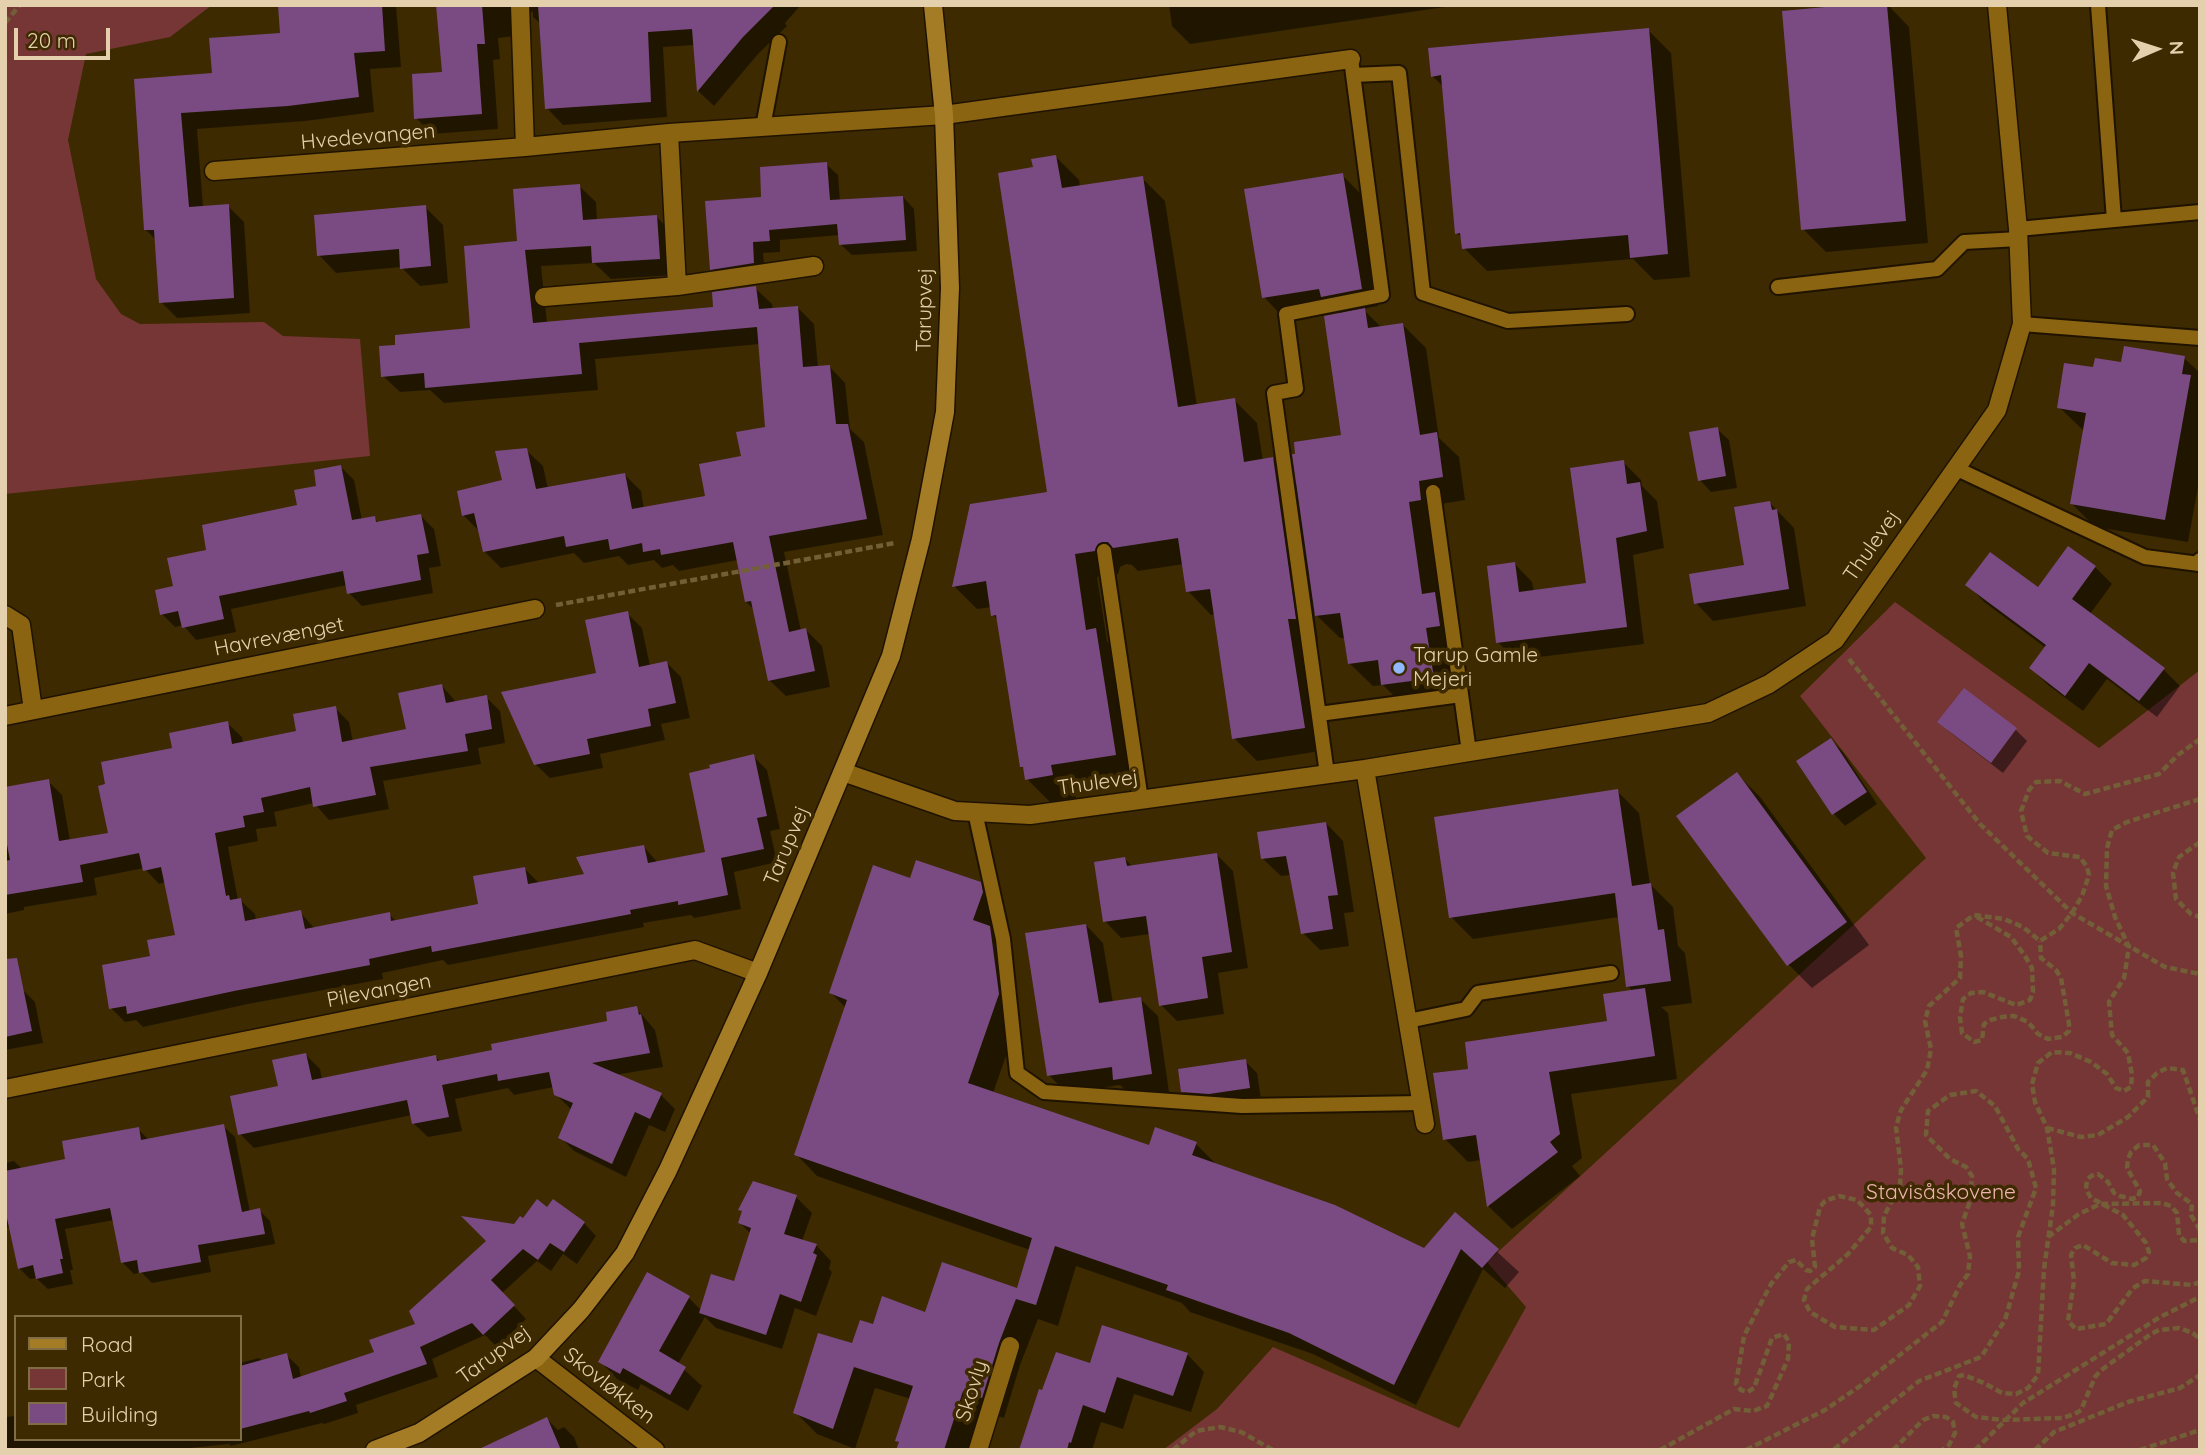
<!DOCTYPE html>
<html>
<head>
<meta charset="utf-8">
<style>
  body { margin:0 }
  #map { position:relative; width:2205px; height:1455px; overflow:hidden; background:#3d2a00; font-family:Quicksand,sans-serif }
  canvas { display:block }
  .frame { position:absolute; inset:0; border:7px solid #e4d0ad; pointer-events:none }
  .legend { position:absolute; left:14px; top:1315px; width:228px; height:126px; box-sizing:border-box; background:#3d2a00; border:2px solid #806c45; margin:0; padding:9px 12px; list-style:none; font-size:21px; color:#e4d0ad }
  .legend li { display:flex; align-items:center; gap:14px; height:35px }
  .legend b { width:35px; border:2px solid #806c45 }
  .north { position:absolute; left:2121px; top:14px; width:70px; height:70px; -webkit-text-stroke:5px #3d2a00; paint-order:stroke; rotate:87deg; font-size:19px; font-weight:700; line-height:28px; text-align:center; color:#e4d0ad }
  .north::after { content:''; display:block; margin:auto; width:24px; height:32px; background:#e4d0ad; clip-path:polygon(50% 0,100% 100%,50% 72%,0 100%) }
  .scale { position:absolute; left:14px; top:28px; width:96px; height:32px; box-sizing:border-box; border:4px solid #e4d0ad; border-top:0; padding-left:9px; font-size:21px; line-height:24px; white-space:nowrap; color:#e4d0ad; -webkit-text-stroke:5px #3d2a00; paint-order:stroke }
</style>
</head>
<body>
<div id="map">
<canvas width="2205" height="1455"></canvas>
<div class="frame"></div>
<ul class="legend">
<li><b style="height:9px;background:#a57c26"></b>Road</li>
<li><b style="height:19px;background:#763636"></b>Park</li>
<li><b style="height:19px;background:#7a4b83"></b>Building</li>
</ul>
<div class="north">N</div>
<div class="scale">20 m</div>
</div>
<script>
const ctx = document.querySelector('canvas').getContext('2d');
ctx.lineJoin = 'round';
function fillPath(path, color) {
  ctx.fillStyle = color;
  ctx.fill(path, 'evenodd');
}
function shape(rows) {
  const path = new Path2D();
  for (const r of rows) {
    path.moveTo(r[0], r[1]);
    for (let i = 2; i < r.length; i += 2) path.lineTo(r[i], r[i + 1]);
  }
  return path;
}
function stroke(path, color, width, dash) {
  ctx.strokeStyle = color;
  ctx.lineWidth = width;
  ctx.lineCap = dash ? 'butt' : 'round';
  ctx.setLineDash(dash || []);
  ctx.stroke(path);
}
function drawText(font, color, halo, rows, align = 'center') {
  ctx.font = font + ' Quicksand,sans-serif';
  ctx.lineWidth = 7;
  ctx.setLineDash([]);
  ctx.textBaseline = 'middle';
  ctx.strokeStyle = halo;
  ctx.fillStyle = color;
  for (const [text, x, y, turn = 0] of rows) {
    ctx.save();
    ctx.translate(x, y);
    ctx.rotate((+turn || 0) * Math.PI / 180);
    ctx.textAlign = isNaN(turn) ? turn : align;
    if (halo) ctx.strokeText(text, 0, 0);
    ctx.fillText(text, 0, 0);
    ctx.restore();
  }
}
fillPath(shape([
  [5,5,212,5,170,37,86,54,68,140,96,279,121,314,140,324,264,322,283,336,360,339,370,456,5,494],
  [1895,602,2099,748,2200,670,2200,1450,1163,1450,1217,1409,1273,1347,1459,1428,1526,1307,1487,1262,1926,858,1800,696]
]), '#763636');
fillPath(shape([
  [280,5,396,5,401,67,370,69,374,112,305,121,197,129,203,207,228,206,244,222,250,313,177,318,161,302,156,240,146,230,136,81,213,75,282,35],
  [438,5,801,5,785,23,787,26,759,53,714,106,698,91,695,45,663,47,667,117,563,125,547,108,541,24,533,17,533,11,525,17,525,35,498,38,500,59,493,60,498,129,432,134,416,118,444,73],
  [1169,5,1444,5,1445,7,1190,44,1172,26],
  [1866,5,1888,5,1909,27,1928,243,1826,252,1803,229],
  [1648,30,1671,53,1690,277,1654,280,1633,259,1487,271,1464,248,1463,239,1457,233,1444,87,1432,76],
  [1056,157,1079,180,1080,187,1142,178,1165,201,1197,406,1234,400,1257,423,1263,461,1273,459,1298,485,1343,436,1341,315,1332,306,1281,315,1264,297,1342,175,1360,193,1378,306,1363,309,1382,328,1403,325,1426,348,1439,438,1459,457,1465,500,1441,504,1462,649,1449,651,1456,700,1406,708,1383,685,1373,686,1349,663,1346,638,1340,638,1314,613,1318,641,1311,642,1327,750,1257,761,1234,738,1216,614,1211,615,1188,591,1184,564,1138,571,1132,565,1126,564,1120,567,1118,574,1097,577,1107,641,1119,653,1138,777,1073,788,1076,798,1050,802,1027,779,1026,771,1021,766,998,620,993,615,992,607,977,609,954,586,1049,494,1035,169],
  [826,164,838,175,840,201,903,197,914,209,917,251,852,255,840,244,840,235,780,240,780,252,763,253,765,274,723,280,712,269,763,198],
  [579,186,596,202,597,221,657,217,673,234,675,275,611,279,594,263,541,266,547,323,715,308,755,288,772,304,773,310,797,307,814,324,818,367,829,366,845,383,850,429,864,442,883,535,784,552,801,631,806,630,822,646,830,687,786,696,769,680,755,610,746,602,738,560,679,571,673,565,662,568,654,560,628,565,619,556,584,563,574,553,501,568,484,551,480,532,463,515,504,482,526,450,543,466,548,489,624,474,641,491,644,509,708,497,767,429,760,344,595,359,598,390,444,403,430,390,400,392,383,376,397,346,472,330,519,243],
  [425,207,443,225,448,283,420,286,401,267,336,273,319,255],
  [2184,358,2200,373,2200,476,2188,542,2095,527,2072,504,2084,431,2059,407,2094,369],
  [1717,429,1729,440,1737,488,1711,492,1700,480],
  [1623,462,1641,480,1642,486,1657,501,1664,548,1633,555,1644,644,1515,660,1498,642,1515,564,1532,582,1534,592,1588,585],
  [341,467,354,480,362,520,374,518,379,523,421,516,434,529,441,566,429,568,433,593,362,606,349,593,347,585,231,609,236,632,196,640,183,625,175,627,162,614,175,587,208,552,299,507],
  [1770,503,1794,528,1806,606,1713,621,1696,603,1746,567],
  [2095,567,2112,584,2090,614,2163,669,2180,686,2157,717,2107,679,2083,711,2048,685,2031,668,2046,648,1984,602,1968,585,2038,590],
  [627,613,642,628,650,666,667,663,681,677,690,718,661,724,665,740,600,754,603,768,550,778,535,764,598,675],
  [442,686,457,703,486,697,500,711,505,743,478,748,481,764,383,781,389,809,329,820,314,803,274,812,277,826,256,829,258,841,228,847,238,900,240,900,255,914,256,921,300,912,315,929,389,914,396,921,480,906,524,868,539,883,586,875,644,847,658,863,707,854,753,756,767,770,780,829,770,831,777,862,734,872,741,909,694,918,691,915,643,923,644,927,448,965,443,960,382,973,383,979,248,1004,143,1027,136,1020,125,1022,111,1008,152,958,177,936,166,882,159,884,144,868,94,878,97,895,24,907,24,910,5,914,5,789,48,781,62,795,70,841,110,834,174,750,227,723,242,737,243,744,298,732,335,708,349,722,353,742,408,731],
  [1939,722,2016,730,2027,741,2003,773,1951,733],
  [1831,740,1842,751,1877,804,1845,826,1834,814,1798,761],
  [1737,774,1760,797,1869,945,1812,988,1789,965,1679,817],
  [1617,791,1639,813,1650,884,1673,907,1678,946,1685,953,1692,1003,1661,1007,1668,1013,1677,1079,1571,1094,1582,1158,1572,1166,1580,1176,1512,1229,1489,1207,1482,1160,1468,1162,1445,1139,1470,1070,1609,1022,1633,992,1628,986,1619,917,1473,939,1451,917],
  [1326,823,1343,841,1354,912,1344,913,1349,946,1320,950,1303,933,1291,875,1281,876,1263,859],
  [1216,854,1233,871,1248,968,1218,973,1224,1014,1177,1021,1161,1005,1150,934,1121,938,1105,921,1125,859,1133,867],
  [911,880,980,884,1002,906,997,935,1011,949,1020,1016,993,1093,1150,1148,1196,1144,1218,1166,1424,1250,1456,1214,1519,1272,1505,1288,1483,1269,1416,1405,1313,1354,1190,1312,1182,1303,1076,1266,1058,1326,1038,1319,1020,1365,1004,1418,985,1412,973,1450,898,1450,900,1444,897,1441,911,1399,875,1388,855,1449,817,1434,795,1412,874,1326,1018,1290,1030,1250,817,1176,796,1154,846,1008,831,993],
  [1086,925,1103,943,1113,1003,1140,999,1158,1016,1169,1092,1133,1097,1120,1085,1066,1093,1049,1075],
  [23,990,35,1002,43,1043,5,1050,5,994],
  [636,1008,655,1030,663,1067,615,1075,661,1095,675,1109,665,1132,649,1125,626,1177,574,1151,560,1137,572,1110,555,1094,554,1087,514,1095,508,1088,455,1099,462,1131,428,1137,413,1123,412,1115,254,1148,240,1134,306,1055,320,1069,322,1080,436,1057,441,1062,494,1051,609,1022],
  [1245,1061,1257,1073,1261,1099,1195,1103,1183,1091],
  [223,1126,235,1137,250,1212,259,1210,270,1221,275,1244,208,1256,211,1272,152,1283,141,1272,134,1274,123,1263,114,1220,65,1229,73,1270,70,1270,73,1284,48,1289,36,1278,30,1279,19,1268,10,1227,5,1228,5,1163,14,1161,22,1169,67,1160,138,1129,149,1140],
  [796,1197,812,1213,802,1241,816,1245,831,1261,829,1269,832,1272,816,1316,795,1308,782,1349,716,1328,705,1317,678,1364,702,1386,688,1411,641,1384,638,1390,617,1379,600,1361,689,1298,701,1310,735,1284,751,1234,740,1223,743,1212,740,1209],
  [548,1209,584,1223,596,1236,577,1264,563,1254,551,1271,537,1261,502,1293,526,1319,497,1347,485,1335,432,1359,438,1377,356,1405,358,1413,324,1424,322,1423,231,1446,229,1444,170,1450,5,1450,5,1417,16,1416,16,1439,240,1439,240,1363,259,1358,262,1361,286,1355,299,1367,301,1378,376,1353,418,1325,515,1226],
  [1187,1354,1204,1372,1191,1412,1134,1394,1123,1429,1101,1422,1092,1450,1021,1450,1091,1365],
  [547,1419,558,1430,564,1427,574,1437,579,1450,520,1450]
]), '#0007');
fillPath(shape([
  [278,5,382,5,385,51,354,53,359,97,288,106,181,113,189,207,229,204,234,298,159,303,154,230,144,230,134,79,212,73,209,38,280,33],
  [436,5,482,5,485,44,477,44,482,114,414,119,412,74,442,72],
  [538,5,775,5,743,37,697,92,692,29,648,32,651,102,545,109],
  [1847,5,1887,5,1906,221,1801,230,1782,11],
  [1649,28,1668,254,1630,258,1628,235,1462,249,1460,233,1455,234,1441,75,1431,77,1428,48],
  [1056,155,1062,188,1143,176,1178,407,1235,398,1244,462,1273,457,1296,619,1288,619,1305,728,1232,739,1210,589,1186,592,1178,538,1113,548,1108,542,1102,542,1098,544,1095,551,1075,554,1086,630,1096,628,1116,755,1051,765,1053,775,1025,780,1023,767,1020,767,996,615,991,616,986,581,952,587,970,504,1047,492,998,173,1033,167,1031,159],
  [827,162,830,200,903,196,906,240,839,245,837,224,769,230,770,241,753,242,754,263,710,270,705,201,761,197,760,167],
  [1343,173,1362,289,1321,297,1319,289,1262,298,1244,189],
  [580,184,583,220,657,215,660,259,592,263,591,246,525,250,533,323,713,307,712,292,756,286,759,309,798,306,803,367,830,365,836,424,848,424,867,519,769,536,789,632,806,628,815,671,768,681,751,601,745,602,733,542,661,555,660,549,643,552,642,543,610,550,608,539,566,547,564,536,483,552,474,513,462,516,457,491,502,480,495,451,527,448,536,489,625,473,632,509,705,496,699,464,741,456,736,432,765,427,757,327,579,343,582,374,425,388,424,373,381,377,379,346,395,345,395,335,470,328,464,246,517,241,513,189],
  [426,205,431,266,400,269,399,249,317,256,314,215],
  [1365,308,1368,328,1403,323,1420,435,1437,432,1443,477,1419,481,1421,500,1409,502,1422,594,1435,592,1440,626,1426,628,1434,678,1381,685,1378,660,1348,664,1340,613,1315,616,1292,454,1295,454,1294,442,1341,435,1324,316],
  [2124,346,2185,356,2182,374,2191,375,2165,520,2070,504,2086,413,2057,408,2064,363,2093,367,2095,358,2121,362],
  [1718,427,1726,476,1698,481,1689,432],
  [1624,460,1627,484,1640,482,1647,531,1616,538,1627,627,1496,643,1487,566,1515,562,1519,592,1586,583,1570,468],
  [341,465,352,520,375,516,376,522,421,514,429,553,417,555,421,580,347,594,343,571,219,596,224,619,182,628,178,611,160,615,155,590,173,586,167,558,206,550,202,525,297,505,294,490,316,486,314,470],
  [1770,501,1772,510,1777,509,1789,589,1694,604,1689,574,1744,565,1734,507],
  [2068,546,2096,566,2072,599,2165,668,2139,701,2089,663,2065,696,2029,668,2046,645,1965,585,1990,552,2038,587],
  [628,611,639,667,667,661,676,703,648,709,651,726,587,739,590,754,534,765,501,692,596,673,585,620],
  [442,684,446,703,487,695,492,729,465,734,468,751,370,767,376,795,313,807,310,787,261,798,264,812,243,816,245,827,215,833,226,896,229,895,230,900,241,898,245,921,301,910,305,929,390,912,391,921,478,904,473,876,525,867,528,884,584,874,576,857,644,845,648,863,705,852,689,773,710,768,709,765,754,754,767,816,757,818,764,849,721,858,728,895,678,905,678,901,630,910,631,914,432,952,431,946,369,959,370,965,234,991,127,1014,126,1006,109,1009,102,965,150,956,147,940,175,935,161,867,143,871,139,853,80,865,83,882,5,895,5,861,10,860,5,834,5,787,49,779,59,841,108,833,98,786,105,784,101,762,172,748,169,733,228,721,232,744,296,731,293,714,336,706,342,742,406,729,398,693],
  [1964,688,2017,728,1991,763,1937,722],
  [1831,738,1867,792,1832,815,1796,761],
  [1737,772,1847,922,1787,966,1676,816],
  [1618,789,1632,886,1651,883,1658,930,1664,929,1671,981,1626,987,1615,893,1449,918,1434,817],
  [1326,822,1338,895,1328,896,1333,929,1301,934,1286,856,1261,859,1257,832],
  [1217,853,1232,952,1202,957,1208,998,1159,1006,1146,916,1103,922,1094,862,1125,857,1127,866],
  [916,860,981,882,983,892,973,920,990,926,999,994,968,1083,1149,1145,1155,1127,1197,1142,1192,1155,1335,1205,1424,1248,1455,1212,1499,1249,1482,1268,1461,1249,1394,1385,1289,1333,1166,1290,1168,1285,1055,1246,1036,1305,1016,1299,999,1343,982,1398,963,1391,944,1450,896,1450,899,1442,895,1441,913,1386,854,1367,833,1429,793,1413,818,1333,852,1343,860,1320,873,1324,882,1296,925,1312,942,1262,1017,1288,1032,1238,794,1155,847,1000,829,993,873,865,910,878],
  [1086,924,1099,1003,1141,997,1152,1074,1113,1080,1112,1067,1047,1076,1025,933],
  [17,958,32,1031,5,1037,5,959],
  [1645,988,1655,1056,1549,1072,1560,1134,1550,1142,1558,1152,1487,1207,1476,1135,1443,1140,1433,1073,1468,1069,1465,1042,1607,1021,1603,994],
  [637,1006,639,1015,641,1014,650,1053,592,1063,662,1093,650,1119,635,1112,612,1164,558,1138,573,1103,554,1095,549,1072,498,1081,497,1074,442,1085,449,1117,412,1124,407,1100,238,1135,230,1096,278,1086,272,1060,306,1053,312,1080,436,1055,437,1061,492,1050,491,1044,607,1021,606,1012],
  [1246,1059,1250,1088,1209,1094,1181,1092,1178,1069],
  [224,1124,242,1212,260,1208,265,1234,198,1245,201,1262,139,1273,137,1260,121,1263,110,1208,55,1219,63,1259,60,1259,63,1273,36,1279,33,1265,18,1269,5,1209,5,1171,65,1159,62,1141,139,1127,141,1140],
  [753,1181,797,1195,784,1234,817,1244,813,1253,817,1255,801,1302,780,1294,766,1335,699,1313,711,1274,734,1281,751,1228,738,1223,742,1211,738,1210],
  [537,1199,547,1207,553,1199,585,1222,564,1252,550,1243,538,1260,523,1249,491,1280,515,1305,483,1335,472,1323,420,1347,427,1364,344,1393,347,1401,310,1413,309,1411,240,1429,240,1366,287,1353,293,1379,374,1352,369,1340,415,1324,409,1311,486,1241,461,1216,514,1224,520,1216,523,1218],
  [647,1272,690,1296,659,1351,686,1367,670,1395,623,1368,620,1374,598,1362],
  [1102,1325,1188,1353,1173,1396,1117,1377,1105,1413,1083,1405,1071,1443,1069,1442,1067,1450,1019,1450,1039,1389,1042,1390,1056,1352,1090,1363],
  [547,1417,561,1450,477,1450]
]), '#7a4b83');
const lane = shape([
  [2098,5,2114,220],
  [1353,75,1399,73,1423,293,1508,321,1627,314],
  [763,127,779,42],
  [2018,229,2200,212],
  [1778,287,1937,269,1964,242,2019,239],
  [2022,324,2200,338],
  [1955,468,2145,557,2199,564,2200,560],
  [1433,492,1469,752],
  [1104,551,1141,800],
  [1319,714,1461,695],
  [1327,774,1274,393,1296,389,1286,314,1382,295,1351,59],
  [975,812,1003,939,1017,1073,1044,1092,1242,1106,1421,1103],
  [1408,1021,1466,1009,1478,993,1611,973]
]);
const street = shape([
  [520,5,525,147],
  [214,171,525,147,669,133,944,115,1351,59],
  [677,286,814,266],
  [544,297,677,286,669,133],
  [5,615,21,625,33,710],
  [5,716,535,609],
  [1365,769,1425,1124],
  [843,772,955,811,1030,815,1365,769,1708,713,1769,684,1835,640,1997,410,2022,324,2018,229,1997,5],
  [5,1089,695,950,758,973],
  [536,1358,655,1450],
  [978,1450,1010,1346]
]);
const secondary = shape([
  [375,1450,419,1433,536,1358,581,1310,625,1253,668,1170,758,973,891,656,921,539,945,412,950,288,944,115,933,5]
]);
stroke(lane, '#1f1300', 18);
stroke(street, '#1f1300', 21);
stroke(secondary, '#1f1300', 21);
stroke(shape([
  [5,23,20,5],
  [556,605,895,543],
  [1849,659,1980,824,2072,913,2165,967,2200,974],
  [2200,799,2127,822,2112,830,2107,848,2106,886,2115,917,2129,947,2124,978,2109,1002,2112,1035,2128,1053,2132,1075,2131,1087,2124,1091,2116,1088,2107,1074,2091,1062,2070,1053,2052,1052,2038,1063,2032,1084,2035,1102,2047,1128,2054,1169,2053,1205,2044,1269,2038,1375,2028,1388,2016,1394,2002,1393,1984,1383,1964,1375,1959,1376,1954,1389,1956,1403,1976,1417,2003,1420,2062,1418,2075,1414,2081,1410,2095,1377,2100,1371,2151,1334,2159,1330,2179,1328,2193,1333,2200,1339],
  [2200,842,2179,857,2173,873,2176,899,2191,914,2200,917],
  [1977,917,2011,937,2025,956,2032,968,2033,992,2030,1000,2016,1005,1983,992,1971,993,1963,999,1960,1017,1962,1033,1974,1042,1982,1040,1984,1024,1990,1020,2002,1017,2014,1016,2028,1022,2038,1034,2048,1039,2062,1037,2069,1031,2069,1024,2061,978,2056,970,2041,958,2040,941],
  [2047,1128,2081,1137,2098,1135,2128,1117,2148,1097,2148,1082,2157,1073,2167,1068,2183,1070,2200,1120],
  [2200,1230,2191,1215,2192,1204,2177,1193,2167,1179,2165,1163,2153,1145,2139,1145,2131,1152,2128,1159,2127,1168,2140,1191,2138,1197,2132,1199,2120,1196,2114,1193,2108,1182,2098,1174,2091,1176,2087,1180,2086,1189,2091,1198,2123,1215,2146,1243,2149,1252,2146,1258,2134,1265,2112,1263,2083,1245,2075,1248,2071,1255,2074,1281,2068,1321,2076,1329,2106,1324,2133,1288,2145,1281,2192,1285,2200,1282],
  [2048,1237,2079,1214,2100,1204,2162,1203,2171,1206,2177,1213,2179,1235,2184,1241,2200,1240],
  [1173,1450,1196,1431,1220,1427,1241,1432,1273,1450],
  [1660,1450,1734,1409,1753,1411,1767,1406,1788,1359,1789,1342,1784,1334,1772,1338,1754,1388,1748,1392,1741,1390,1736,1384,1744,1336,1771,1284,1789,1262,1796,1260,1806,1270,1810,1271,1815,1267,1812,1239,1820,1207,1825,1201,1839,1196,1857,1200,1871,1215,1871,1227,1848,1254,1807,1289,1804,1300,1810,1312,1835,1327,1874,1330,1909,1305,1920,1286,1918,1267,1908,1255,1892,1248,1883,1233,1884,1216,1900,1185,1901,1169,1896,1127,1901,1110,1927,1070,1931,1049,1925,1021,1929,1006,1960,978,1961,956,1956,928,1974,915,2004,919,2023,927,2040,941,2059,929,2072,913,2082,896,2089,875,2087,867,2080,857,2048,853,2027,836,2021,811,2029,790,2036,782,2060,781,2085,794,2159,774,2178,755,2200,739],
  [1746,1450,1825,1410,1860,1386,1942,1322,1960,1285,1968,1274,1970,1256,1962,1224,1970,1201,1972,1176,1966,1167,1950,1159,1926,1135,1928,1111,1950,1095,1976,1091,1995,1106,2018,1149,2028,1159,2036,1188,2018,1237,2019,1271,2005,1320,1981,1357,1919,1381,1833,1450],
  [1893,1450,1923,1420,1933,1416,1946,1417,1953,1422,1955,1433,1949,1445,1942,1450],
  [1975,1450,2023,1403,2160,1317,2200,1297],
  [2035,1450,2054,1432,2128,1402,2180,1388,2200,1375],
  [2140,1450,2200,1430]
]), '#725f37', 4.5, [7, 3.5]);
stroke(lane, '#8a6411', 14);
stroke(street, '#8a6411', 18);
stroke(secondary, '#a57c26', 18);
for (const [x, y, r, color] of [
  [1399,668,7,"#91b8fd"]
]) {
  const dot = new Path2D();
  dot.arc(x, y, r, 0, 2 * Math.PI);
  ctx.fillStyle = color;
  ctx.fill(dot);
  stroke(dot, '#3d2a00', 2.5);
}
drawText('21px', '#e4d0ad', '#3d2a00', [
  ["Hvedevangen",368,137,-5],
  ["Tarupvej",925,310,-89],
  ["Thulevej",1872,546,-55],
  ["Havrevænget",279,637,-11],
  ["Thulevej",1098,783,-8],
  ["Tarupvej",787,846,-67],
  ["Pilevangen",379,991,-11],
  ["Tarupvej",494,1355,-36],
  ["Skovløkken",609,1386,38],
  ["Skovly",972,1391,-73]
]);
drawText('21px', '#e4d0ad', '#3d2a00', [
  ["Tarup Gamle",1413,656],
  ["Mejeri",1413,680]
], 'left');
drawText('21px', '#efb3b1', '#3d2a00', [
  ["Stavisåskovene",1941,1193]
]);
</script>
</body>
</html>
